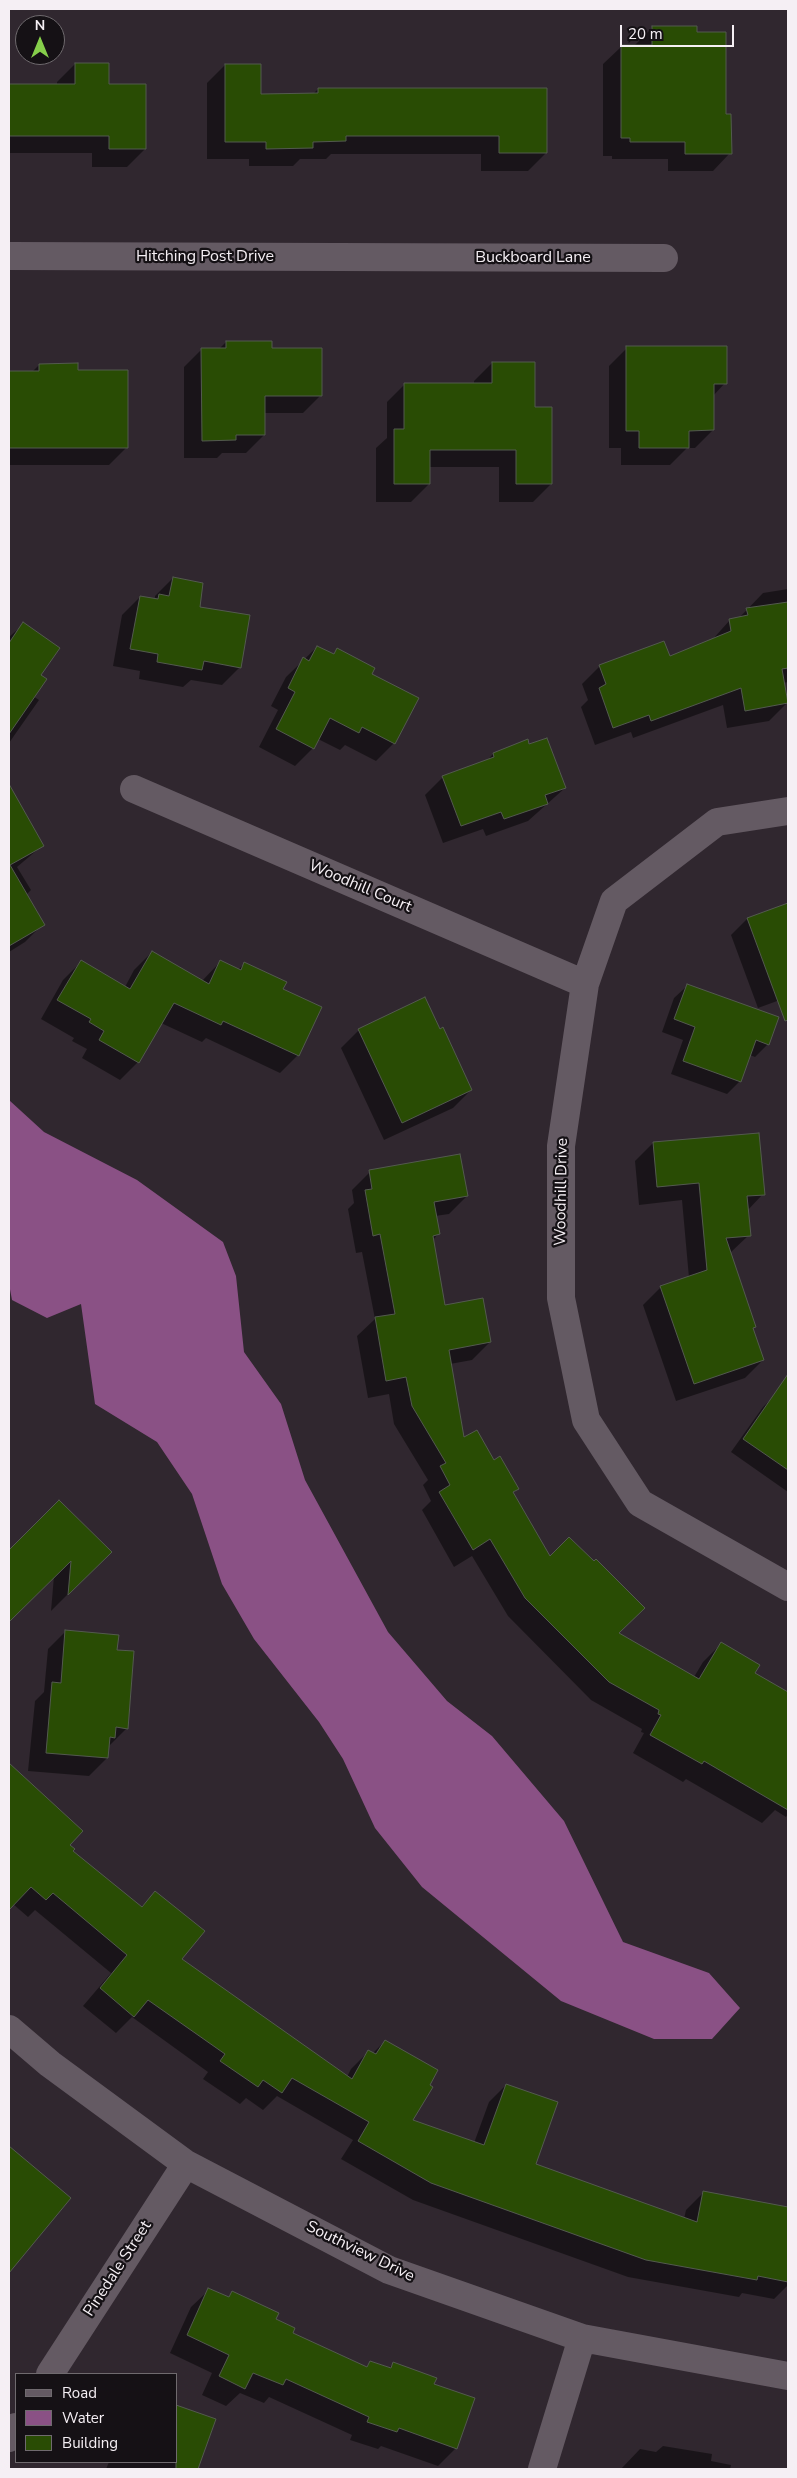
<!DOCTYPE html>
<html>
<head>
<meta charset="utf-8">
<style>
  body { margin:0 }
  #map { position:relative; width:797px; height:2478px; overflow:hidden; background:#30272f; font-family:"Nunito Sans",sans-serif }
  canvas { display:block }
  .frame { position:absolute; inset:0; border:10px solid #f5eff4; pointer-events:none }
  .legend { position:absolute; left:15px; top:2373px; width:162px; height:90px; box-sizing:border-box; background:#151115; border:1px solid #6f6a6e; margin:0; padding:6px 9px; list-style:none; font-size:15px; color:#f5eff4 }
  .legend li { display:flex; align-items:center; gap:10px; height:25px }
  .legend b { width:25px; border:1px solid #6f6a6e }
  .north { position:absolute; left:15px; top:15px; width:50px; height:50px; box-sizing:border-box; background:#151115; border:1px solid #6f6a6e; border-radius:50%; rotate:0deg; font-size:14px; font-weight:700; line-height:20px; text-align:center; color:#f5eff4 }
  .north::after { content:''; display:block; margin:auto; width:18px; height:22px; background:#86cf4b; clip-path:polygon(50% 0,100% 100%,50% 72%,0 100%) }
  .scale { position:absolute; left:620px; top:25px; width:114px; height:22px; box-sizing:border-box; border:2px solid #f5eff4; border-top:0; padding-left:6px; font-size:15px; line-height:18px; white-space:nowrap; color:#f5eff4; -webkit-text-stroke:4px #151115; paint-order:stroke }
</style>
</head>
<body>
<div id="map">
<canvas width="797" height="2478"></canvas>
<div class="frame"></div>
<ul class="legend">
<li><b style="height:6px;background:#645a63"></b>Road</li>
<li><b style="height:14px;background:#8a5185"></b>Water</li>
<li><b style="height:14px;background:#294c04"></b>Building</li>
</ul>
<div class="north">N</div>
<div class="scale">20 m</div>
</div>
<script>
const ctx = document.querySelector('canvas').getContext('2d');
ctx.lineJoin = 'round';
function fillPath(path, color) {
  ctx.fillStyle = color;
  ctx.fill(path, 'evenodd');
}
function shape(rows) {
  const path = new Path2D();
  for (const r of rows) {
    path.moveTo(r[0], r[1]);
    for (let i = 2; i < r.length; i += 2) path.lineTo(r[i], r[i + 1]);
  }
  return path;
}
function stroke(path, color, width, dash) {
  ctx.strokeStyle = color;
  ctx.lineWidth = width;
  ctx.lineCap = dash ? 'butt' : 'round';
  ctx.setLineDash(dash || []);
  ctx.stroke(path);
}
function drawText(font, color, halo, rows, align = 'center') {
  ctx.font = font + ' "Nunito Sans",sans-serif';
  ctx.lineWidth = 4.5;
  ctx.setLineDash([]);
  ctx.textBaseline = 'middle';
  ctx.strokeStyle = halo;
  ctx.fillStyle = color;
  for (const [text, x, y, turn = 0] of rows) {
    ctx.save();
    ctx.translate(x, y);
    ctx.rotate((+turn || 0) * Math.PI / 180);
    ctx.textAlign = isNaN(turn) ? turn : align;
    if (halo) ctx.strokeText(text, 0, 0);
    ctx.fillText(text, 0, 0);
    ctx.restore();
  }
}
fillPath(shape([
  [9,1100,44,1132,137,1180,223,1242,236,1276,244,1352,281,1404,305,1480,388,1632,447,1701,492,1736,564,1821,623,1942,709,1973,740,2008,712,2039,654,2039,561,2001,422,1887,375,1828,343,1759,319,1722,254,1639,222,1584,192,1494,157,1442,95,1404,81,1304,47,1318,12,1300,9,1284]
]), '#8a5185');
fillPath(shape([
  [653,27,695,33,725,115,730,153,713,171,668,171,668,159,612,159,612,156,603,156,603,64,621,47,635,45],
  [75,64,108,85,145,149,127,167,92,167,92,153,9,153,9,85,57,85,57,82],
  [225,65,260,95,313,94,318,89,546,89,546,153,528,171,481,171,481,154,331,154,326,159,300,159,293,166,249,166,249,159,207,159,207,83],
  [226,342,271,349,321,395,303,413,264,413,264,435,246,453,222,453,217,458,184,458,184,367,202,349,219,349],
  [627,348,725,383,713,396,713,430,695,448,687,448,670,465,621,465,621,448,609,448,609,366],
  [492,363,534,408,551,484,533,502,499,502,499,467,429,467,429,484,411,502,376,502,376,448,387,438,387,402,405,384,474,384,474,381],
  [39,365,77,371,127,447,109,465,9,465,9,372,32,372],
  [173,578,198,608,240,667,222,685,191,680,183,687,139,679,140,671,113,666,122,615,140,597,155,600,155,596],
  [788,589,788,682,783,683,787,703,769,721,727,728,723,705,633,738,631,732,595,745,581,707,588,700,582,684,600,666,669,658,712,640,730,620,738,619,763,593],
  [24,624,40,675,33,696,39,700,9,743,9,637],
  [317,647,332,655,337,650,371,674,394,743,376,761,345,745,340,750,318,739,313,748,295,766,259,747,278,710,271,706,286,677],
  [529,746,565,788,528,821,486,836,483,829,443,843,425,795,443,777,486,762,493,754],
  [22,810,43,845,17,867,31,890,26,895,43,924,25,942,9,952,9,817],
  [788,904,788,997,758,1008,731,935,747,919],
  [152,952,202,981,220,962,238,970,244,964,281,990,298,1055,280,1073,206,1038,202,1042,161,1023,138,1062,120,1080,82,1058,87,1049,72,1041,74,1038,41,1019,63,980,81,962,125,987,134,970],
  [687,986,768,1044,755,1057,750,1055,740,1081,727,1094,671,1074,683,1040,662,1032,674,998],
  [359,1030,471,1090,453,1108,384,1140,341,1048],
  [653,1143,763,1194,747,1211,749,1235,730,1253,755,1326,752,1329,763,1360,745,1378,676,1401,643,1305,661,1287,689,1278,682,1200,639,1205,635,1161],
  [370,1172,467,1196,449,1214,435,1216,438,1234,433,1240,444,1306,490,1342,472,1360,450,1364,463,1439,493,1461,517,1489,512,1494,550,1558,617,1634,694,1677,703,1662,721,1644,753,1674,788,1694,788,1814,786,1817,775,1810,762,1823,686,1779,683,1782,633,1753,644,1733,641,1732,642,1729,591,1700,508,1616,472,1556,454,1567,422,1510,431,1501,423,1485,428,1480,394,1424,389,1394,368,1398,357,1336,375,1319,362,1252,356,1253,348,1209,354,1203,352,1190],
  [775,1395,788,1433,788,1492,731,1452,763,1407],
  [59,1501,110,1552,51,1611,54,1576,9,1621,9,1551],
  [66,1631,116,1651,127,1728,109,1746,107,1758,89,1776,28,1771,35,1701,44,1692,48,1649],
  [14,1769,71,1851,141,1907,155,1893,180,1959,347,2077,351,2069,369,2051,372,2054,385,2041,412,2121,474,2143,489,2102,506,2085,534,2164,684,2219,686,2210,703,2193,788,2207,788,2285,774,2299,742,2293,739,2297,628,2277,413,2200,341,2159,353,2140,277,2096,263,2110,246,2098,240,2104,203,2079,208,2072,132,2017,116,2033,83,2006,111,1973,35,1910,28,1917,13,1904,9,1909,9,1775],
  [9,2153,15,2158,20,2257,9,2269],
  [209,2290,227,2298,232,2293,291,2333,365,2368,370,2362,388,2369,393,2364,432,2385,456,2448,438,2466,381,2446,378,2449,350,2440,352,2435,269,2397,264,2403,240,2393,226,2406,202,2395,212,2373,170,2353,191,2307],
  [215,2420,197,2469,106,2469,109,2462,176,2462],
  [663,2446,712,2454,711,2461,731,2465,730,2469,621,2469,640,2449,656,2452]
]), '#0007');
const building = shape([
  [652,26,697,26,697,32,726,32,726,114,731,114,732,154,685,154,685,142,630,142,630,138,621,138,621,45,652,45,652,26],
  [75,63,109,63,109,84,146,84,146,149,109,149,109,136,9,136,9,84,75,84,75,63],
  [225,64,261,64,261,94,318,93,318,88,547,88,547,153,499,153,499,136,346,136,346,141,313,142,313,148,266,149,266,142,225,142,225,64],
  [226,341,272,341,272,348,322,348,322,396,265,396,265,435,236,435,236,440,202,441,201,348,226,348,226,341],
  [626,346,727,346,727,384,714,384,714,430,689,431,689,448,639,448,639,431,626,431,626,346],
  [492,362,535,362,535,407,552,407,552,484,516,484,516,450,430,450,430,484,394,484,394,429,404,429,404,383,492,383,492,362],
  [78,363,78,370,128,370,128,448,9,448,9,371,39,371,39,364,78,363],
  [173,577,203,583,200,607,250,615,241,668,204,661,202,670,157,662,158,654,130,649,140,596,158,599,159,594,169,596,173,577],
  [788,602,788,668,782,669,788,703,745,711,741,688,651,721,649,715,613,728,599,688,606,684,599,665,664,641,670,656,731,631,729,619,748,615,746,608,788,602],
  [23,622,60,648,41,675,47,679,9,734,9,643,23,622],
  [317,646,334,654,337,648,375,668,372,674,419,698,395,744,362,727,359,733,330,718,314,749,276,729,295,692,288,688,303,657,309,661,317,646],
  [547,738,566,788,545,795,548,804,504,819,501,812,461,826,442,776,494,757,493,753,528,739,529,744,547,738],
  [9,784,44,846,10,865,45,925,9,946,9,784],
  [788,903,788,1020,785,1021,747,918,788,903],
  [152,951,209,984,220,960,241,970,244,962,287,982,283,989,322,1007,299,1056,223,1021,221,1025,174,1003,139,1063,99,1040,104,1031,89,1022,91,1019,57,1000,81,960,130,989,152,951],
  [687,984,779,1017,769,1045,756,1040,741,1082,683,1061,695,1027,674,1019,687,984],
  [425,997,440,1029,443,1027,472,1090,402,1123,358,1029,425,997],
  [759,1133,765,1195,747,1196,751,1236,726,1238,756,1327,753,1328,764,1360,694,1384,660,1286,707,1270,699,1183,657,1187,653,1142,759,1133],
  [460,1154,468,1196,434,1202,440,1234,433,1236,445,1305,483,1298,491,1342,449,1350,464,1437,477,1430,494,1460,500,1456,519,1489,513,1492,550,1556,569,1537,594,1561,596,1559,645,1608,619,1633,699,1679,721,1642,760,1665,755,1673,788,1692,788,1810,704,1761,702,1764,650,1735,661,1715,658,1714,659,1710,609,1682,525,1598,490,1539,473,1550,439,1492,450,1485,440,1466,446,1463,412,1406,406,1377,386,1381,375,1317,395,1314,380,1234,373,1236,365,1190,372,1189,369,1170,460,1154],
  [788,1374,788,1470,743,1439,788,1374],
  [59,1500,112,1552,68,1595,71,1561,9,1622,9,1550,59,1500],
  [65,1630,119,1635,117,1650,134,1651,128,1729,116,1727,115,1738,110,1737,108,1758,46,1753,52,1682,61,1683,65,1630],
  [9,1763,83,1831,70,1845,75,1849,73,1851,142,1907,155,1891,205,1931,182,1959,352,2079,368,2050,376,2054,385,2040,438,2070,430,2085,433,2087,413,2120,484,2145,506,2084,558,2102,536,2164,697,2222,703,2191,788,2207,788,2282,758,2276,757,2280,646,2260,431,2183,358,2141,369,2122,292,2078,282,2093,263,2080,258,2087,220,2061,225,2054,148,2000,134,2017,100,1988,127,1955,53,1893,46,1900,31,1887,9,1910,9,1763],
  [9,2146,71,2198,9,2273,9,2146],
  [208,2288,229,2297,232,2291,279,2313,276,2319,295,2328,293,2333,367,2367,370,2361,391,2368,393,2362,437,2378,434,2384,475,2398,457,2449,399,2428,397,2432,367,2422,369,2417,286,2379,283,2385,253,2373,245,2389,219,2376,229,2355,187,2335,208,2288],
  [176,2405,216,2419,198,2469,176,2469,176,2405]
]);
fillPath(building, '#294c04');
stroke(building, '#535a4f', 1);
stroke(shape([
  [9,256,664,258],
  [134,789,585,984],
  [788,811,717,822,614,901,585,984,561,1146,561,1298,586,1420,640,1503,788,1587],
  [9,2029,50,2064,186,2164,389,2270,582,2338,788,2376],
  [50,2374,186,2164],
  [9,2438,16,2427],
  [542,2469,582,2338]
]), '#645a63', 28);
drawText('16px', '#f5eff4', '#151115', [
  ["Hitching Post Drive",205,257],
  ["Buckboard Lane",533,258],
  ["Woodhill Court",360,887,23],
  ["Woodhill Drive",562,1192,-89],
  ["Southview Drive",360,2252,26],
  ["Pinedale Street",118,2269,-57]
]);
</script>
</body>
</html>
